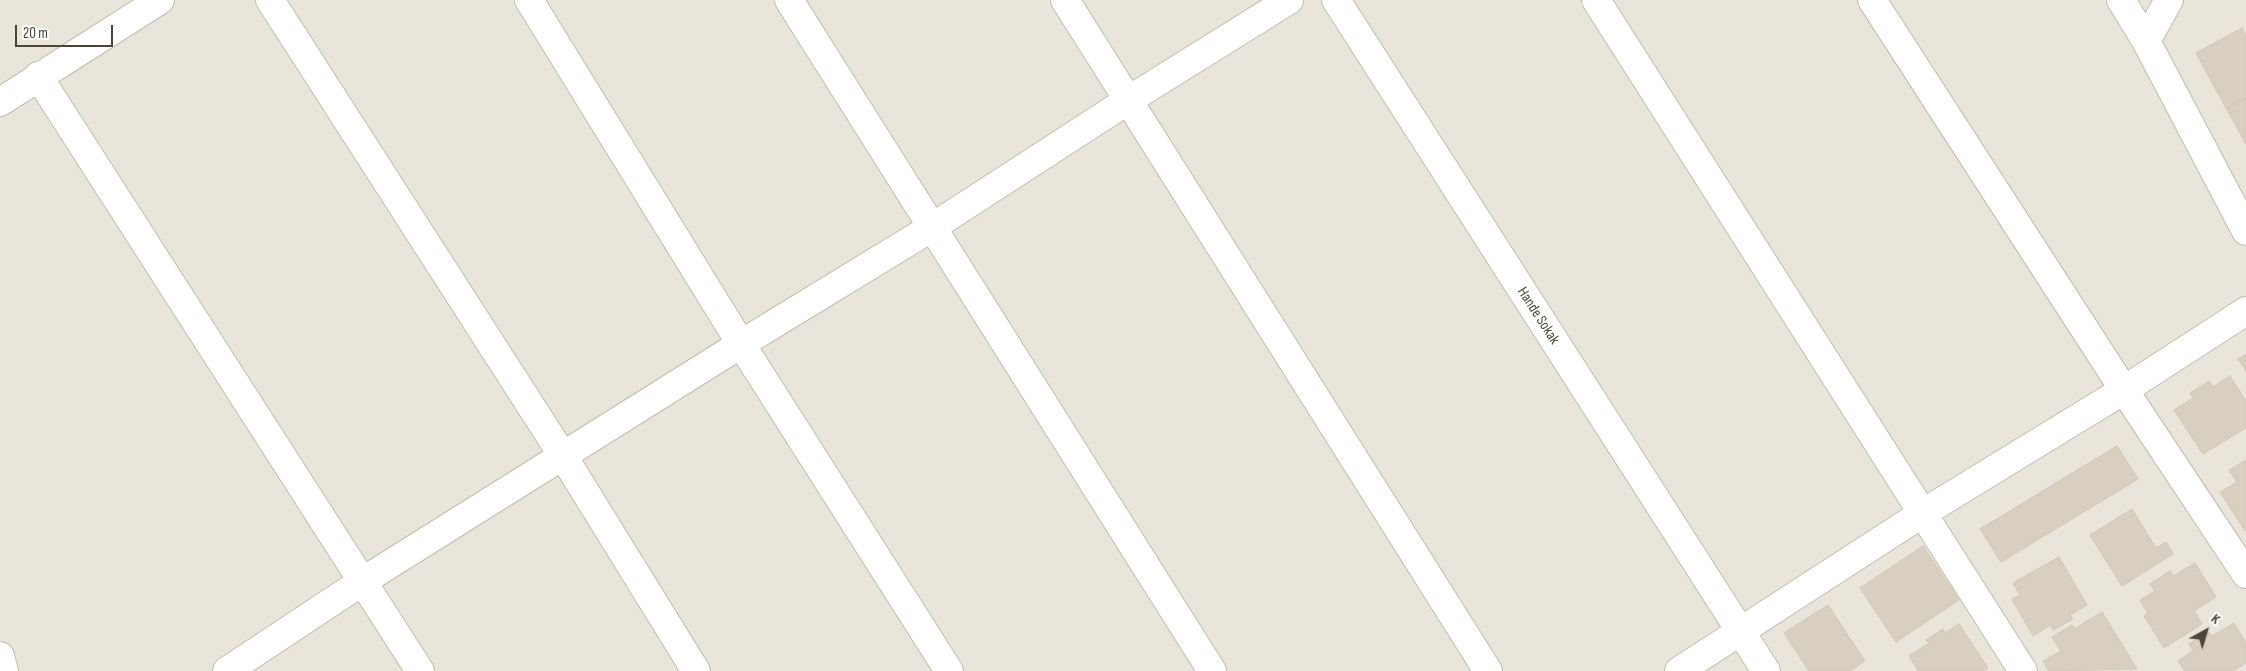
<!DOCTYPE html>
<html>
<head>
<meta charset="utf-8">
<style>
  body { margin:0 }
  #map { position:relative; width:2246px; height:671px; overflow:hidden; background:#f6f3ec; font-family:"Sofia Sans Condensed",sans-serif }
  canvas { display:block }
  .north { position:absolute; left:2181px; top:606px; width:50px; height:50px; -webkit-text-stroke:4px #fff; paint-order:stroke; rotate:39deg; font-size:14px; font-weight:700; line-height:20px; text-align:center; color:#4b4439 }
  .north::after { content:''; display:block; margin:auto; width:18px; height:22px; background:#4b4439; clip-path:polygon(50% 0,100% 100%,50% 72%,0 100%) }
  .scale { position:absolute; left:15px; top:25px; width:98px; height:22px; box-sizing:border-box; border:2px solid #4b4439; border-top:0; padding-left:6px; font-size:15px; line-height:18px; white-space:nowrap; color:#4b4439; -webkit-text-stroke:4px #fff; paint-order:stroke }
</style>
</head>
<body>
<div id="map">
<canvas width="2246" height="671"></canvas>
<div class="north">K</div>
<div class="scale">20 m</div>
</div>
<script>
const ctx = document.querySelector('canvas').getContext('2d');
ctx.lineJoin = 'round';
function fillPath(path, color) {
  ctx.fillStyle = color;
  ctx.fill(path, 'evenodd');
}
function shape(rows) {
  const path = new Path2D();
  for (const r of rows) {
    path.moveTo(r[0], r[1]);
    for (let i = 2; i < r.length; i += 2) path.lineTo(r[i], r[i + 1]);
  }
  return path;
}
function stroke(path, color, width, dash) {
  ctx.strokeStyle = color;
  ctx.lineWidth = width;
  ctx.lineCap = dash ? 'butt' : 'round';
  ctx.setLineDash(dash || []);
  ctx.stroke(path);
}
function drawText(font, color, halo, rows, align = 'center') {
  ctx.font = font + ' "Sofia Sans Condensed",sans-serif';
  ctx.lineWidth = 4;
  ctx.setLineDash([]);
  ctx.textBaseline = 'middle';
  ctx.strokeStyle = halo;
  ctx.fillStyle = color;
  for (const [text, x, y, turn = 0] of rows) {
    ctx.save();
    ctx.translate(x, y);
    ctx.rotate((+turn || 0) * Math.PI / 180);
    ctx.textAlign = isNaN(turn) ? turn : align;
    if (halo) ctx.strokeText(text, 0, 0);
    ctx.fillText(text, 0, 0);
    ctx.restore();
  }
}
fillPath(shape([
  [0,0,2246,0,2246,671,0,671]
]), '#eae5da');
const building = shape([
  [2242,28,2246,36,2246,98,2226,108,2196,53,2242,28],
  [2246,98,2246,144,2226,108,2246,98],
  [2246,354,2246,371,2238,359,2246,354],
  [2230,376,2246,401,2246,428,2203,454,2174,410,2193,398,2190,393,2209,381,2213,387,2230,376],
  [2117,446,2138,479,2001,562,1980,529,2117,446],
  [2246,460,2246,530,2245,531,2220,492,2237,482,2229,470,2246,460],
  [2132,509,2156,548,2166,542,2173,554,2122,586,2090,535,2132,509],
  [1923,546,1959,600,1896,642,1860,588,1923,546],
  [2059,557,2087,605,2070,615,2073,619,2053,630,2051,625,2033,636,2012,599,2020,595,2013,583,2059,557],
  [2195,563,2216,597,2194,611,2202,624,2164,648,2144,616,2148,614,2140,600,2155,591,2150,584,2170,571,2173,576,2195,563],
  [1828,605,1865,661,1850,671,1809,671,1784,633,1828,605],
  [2102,612,2137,669,2049,671,2043,661,2061,651,2052,637,2072,625,2074,629,2102,612],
  [2234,623,2246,643,2246,663,2233,671,2185,671,2178,661,2193,651,2189,644,2209,632,2212,636,2234,623],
  [1959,624,1988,668,1983,671,1918,671,1909,656,1929,643,1926,640,1943,629,1945,633,1959,624]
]);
fillPath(building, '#d8cfc1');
stroke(building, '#d3c7b4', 1);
const minor = shape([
  [270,0,563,456,696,671],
  [529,0,741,344,949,671],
  [789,0,1212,671],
  [1065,0,1488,671],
  [1336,0,1766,671],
  [1596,0,2023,671],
  [1872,0,2124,390,2246,574],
  [2121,0,2146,41,2246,231],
  [2146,41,2169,0],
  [38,76,420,671],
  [0,102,160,0],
  [0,656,4,671],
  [227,671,363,581,741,344,931,228,1127,101,1289,0],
  [1679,671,1923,513,2124,390,2246,311]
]);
stroke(minor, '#c2bbae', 30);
stroke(minor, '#fff', 28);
drawText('15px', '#4b4439', '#fff', [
  ["Hande Sokak",1538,316,57]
]);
</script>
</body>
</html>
